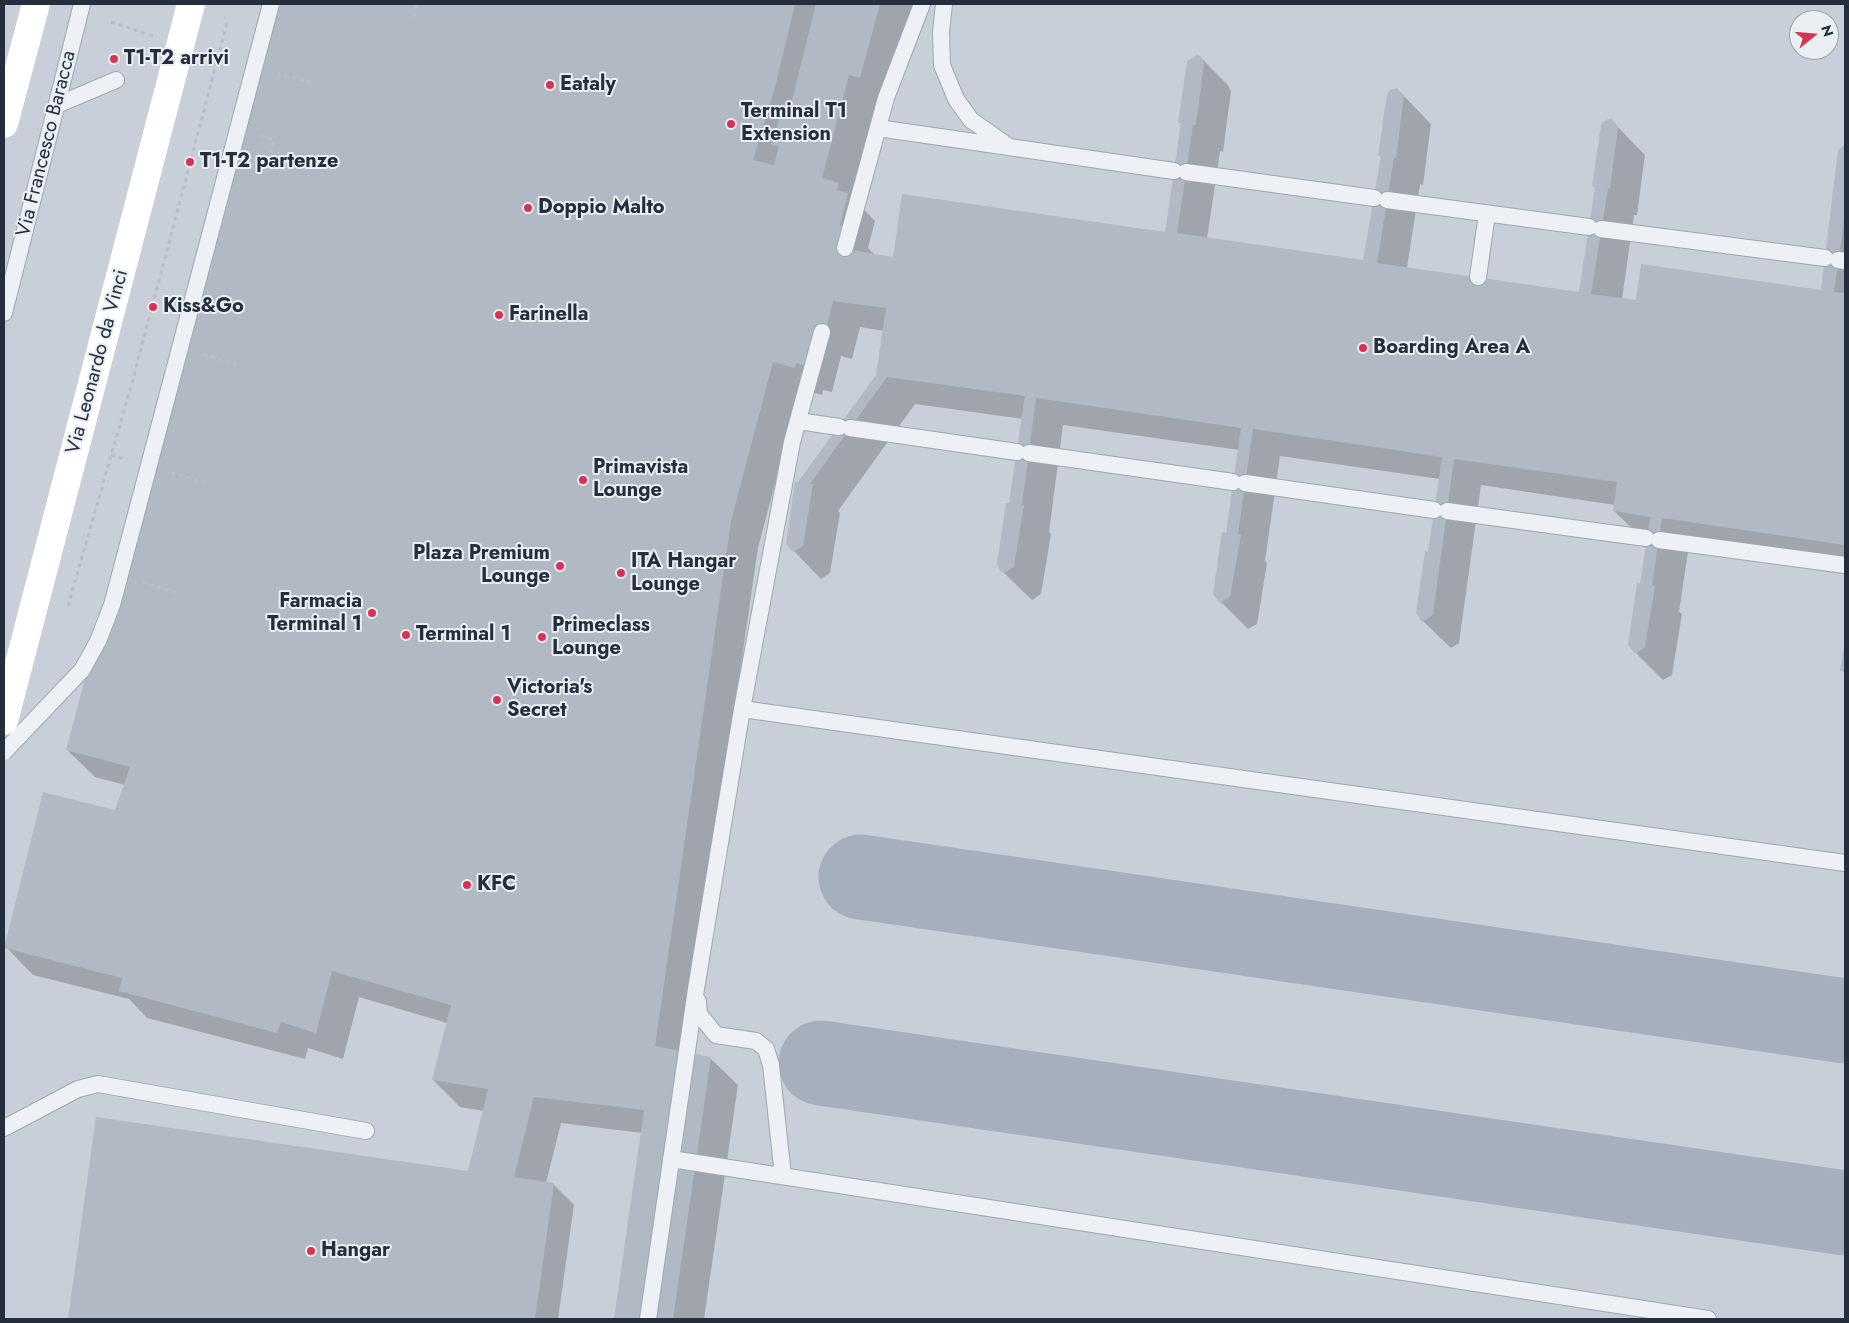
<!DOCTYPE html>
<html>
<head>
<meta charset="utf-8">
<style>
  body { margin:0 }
  #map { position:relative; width:1849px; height:1323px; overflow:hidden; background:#dae0e7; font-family:Jost,sans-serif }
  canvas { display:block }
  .frame { position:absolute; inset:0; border:5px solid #242e3d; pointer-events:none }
  .north { position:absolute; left:1789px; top:10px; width:50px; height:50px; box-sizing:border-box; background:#eaeff4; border:1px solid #9ba2ab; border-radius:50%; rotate:73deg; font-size:14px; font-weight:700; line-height:20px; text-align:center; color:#242e3d }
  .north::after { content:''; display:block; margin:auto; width:18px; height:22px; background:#d83352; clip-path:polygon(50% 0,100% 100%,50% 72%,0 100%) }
</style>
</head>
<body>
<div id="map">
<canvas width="1849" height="1323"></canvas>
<div class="frame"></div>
<div class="north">N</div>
</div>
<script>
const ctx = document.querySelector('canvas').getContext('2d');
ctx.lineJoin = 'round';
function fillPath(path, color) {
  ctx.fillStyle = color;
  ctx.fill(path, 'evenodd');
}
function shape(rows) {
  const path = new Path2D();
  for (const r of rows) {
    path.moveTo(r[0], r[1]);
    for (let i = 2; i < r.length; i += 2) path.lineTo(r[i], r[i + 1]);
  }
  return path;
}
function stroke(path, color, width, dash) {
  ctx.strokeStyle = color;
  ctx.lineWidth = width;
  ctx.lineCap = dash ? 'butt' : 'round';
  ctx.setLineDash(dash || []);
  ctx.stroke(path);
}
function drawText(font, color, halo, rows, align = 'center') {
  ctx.font = font + ' Jost,sans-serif';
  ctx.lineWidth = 4;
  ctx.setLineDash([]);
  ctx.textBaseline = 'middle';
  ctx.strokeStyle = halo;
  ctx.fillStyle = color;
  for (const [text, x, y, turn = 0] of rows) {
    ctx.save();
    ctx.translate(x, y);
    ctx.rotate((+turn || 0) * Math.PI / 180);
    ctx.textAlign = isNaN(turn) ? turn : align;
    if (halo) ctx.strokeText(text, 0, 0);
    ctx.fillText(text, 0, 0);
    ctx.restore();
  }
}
fillPath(shape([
  [4,4,1845,4,1845,1319,4,1319],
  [1799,20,1829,20,1829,50,1799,50]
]), '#c8cfd9');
fillPath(shape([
  [265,4,914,4,887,104,876,102,851,196,875,221,868,248,875,255,894,258,1166,233,1182,125,1180,122,1200,57,1228,85,1231,91,1223,152,1220,151,1207,239,1365,262,1382,158,1379,155,1397,89,1431,124,1423,185,1420,184,1407,268,1580,294,1596,188,1593,186,1611,120,1645,155,1637,215,1634,215,1622,299,1637,301,1822,291,1839,151,1845,147,1845,567,1689,545,1679,612,1682,614,1672,675,1663,680,1636,653,1648,539,1642,538,1614,511,1615,505,1481,485,1459,643,1451,648,1423,621,1429,553,1440,479,1280,456,1265,561,1267,563,1257,624,1248,629,1221,602,1227,534,1239,450,1063,425,1049,532,1051,534,1041,594,1032,600,1002,571,1023,419,915,404,838,511,840,513,830,573,821,579,794,551,799,484,878,376,884,331,860,327,852,359,841,356,832,392,823,390,822,395,800,389,758,548,685,1053,710,1058,738,1085,704,1319,615,1319,642,1133,561,1123,546,1183,553,1184,574,1205,558,1319,69,1319,98,1118,472,1173,484,1111,460,1107,433,1080,447,1023,359,997,343,1059,308,1048,305,1059,147,1018,129,999,33,975,6,947,116,811,125,785,95,777,67,750]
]), '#0003');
stroke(shape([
  [861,877,1845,1021],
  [821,1063,1845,1213]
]), '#a6b0bc', 85);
fillPath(shape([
  [264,4,795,4,775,87,753,160,774,165,779,146,772,145,780,116,788,117,816,4,880,4,860,78,849,75,822,178,839,183,837,190,848,193,840,225,849,228,852,250,893,257,902,194,1165,232,1181,123,1178,123,1187,61,1197,55,1201,56,1204,63,1196,125,1193,125,1177,233,1363,260,1381,156,1378,156,1387,94,1390,90,1397,88,1404,96,1396,158,1394,158,1377,263,1579,292,1595,187,1592,186,1601,125,1604,121,1611,118,1618,127,1610,189,1608,188,1591,294,1636,300,1641,264,1821,290,1838,150,1845,144,1845,214,1834,292,1845,293,1845,545,1662,518,1652,586,1655,586,1645,647,1635,654,1628,645,1637,583,1640,584,1650,517,1613,511,1617,482,1454,459,1433,615,1422,622,1416,613,1425,551,1428,552,1442,457,1253,429,1238,534,1241,535,1230,597,1220,603,1213,594,1222,532,1226,533,1241,428,1036,398,1022,505,1024,505,1014,567,1004,573,1001,572,997,564,1006,503,1009,503,1025,396,887,377,810,484,813,484,803,546,793,552,786,544,795,482,798,482,876,375,886,308,833,301,825,333,814,330,805,366,796,363,795,368,773,362,731,521,655,1046,711,1057,673,1319,614,1319,644,1110,534,1097,514,1177,554,1183,535,1319,68,1319,96,1117,468,1171,488,1089,432,1080,451,1005,332,971,316,1033,281,1022,277,1033,119,991,122,978,4,948,43,792,115,810,130,767,66,750],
  [1844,647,1845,647,1845,672,1840,671]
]), '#b1b9c4');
const service = shape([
  [944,4,941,32,942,65,956,99,971,120,1008,146],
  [57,105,116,80],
  [878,128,1174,171],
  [1186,172,1374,198],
  [1387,200,1589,227],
  [1601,229,1825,258],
  [845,248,886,98,922,4],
  [1838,260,1845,261],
  [1478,277,1487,214],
  [4,313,82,4],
  [798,421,839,427],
  [850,428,1017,452],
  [1029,453,1233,482],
  [1245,483,1434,510],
  [1447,511,1646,538],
  [1659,540,1845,565],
  [742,709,1845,863],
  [698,1001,699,1014,716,1035,756,1041,766,1049,771,1065,783,1176],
  [4,1128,78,1089,98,1084,366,1131],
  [671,1159,1708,1319],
  [648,1319,696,989,742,709,792,442,822,332]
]);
stroke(service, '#a0a7b1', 18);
stroke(shape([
  [414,17,417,4],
  [111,22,153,36],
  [210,53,232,60],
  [277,73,311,83],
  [260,136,274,140,267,165,288,170],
  [203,354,236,364],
  [111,455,127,460],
  [171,473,205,482],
  [142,582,176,593],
  [68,606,133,379,227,23]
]), '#b9bec5', 3, [4, 4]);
stroke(service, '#edf0f5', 16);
stroke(shape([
  [4,124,36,4]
]), '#fff', 28);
const serviceBridge = shape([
  [4,752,82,670,98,641,112,605,271,4]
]);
stroke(serviceBridge, '#a0a7b1', 18, []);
stroke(serviceBridge, '#edf0f5', 16);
stroke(shape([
  [4,721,191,4]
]), '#fff', 28);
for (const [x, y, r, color] of [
  [114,59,5,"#d83352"],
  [550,85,5,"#d83352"],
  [731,124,5,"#d83352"],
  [190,162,5,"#d83352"],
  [528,208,5,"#d83352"],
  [153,307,5,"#d83352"],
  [499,315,5,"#d83352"],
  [1363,348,5,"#d83352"],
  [583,480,5,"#d83352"],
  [560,566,5,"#d83352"],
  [621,573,5,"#d83352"],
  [372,613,5,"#d83352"],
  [406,635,5,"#d83352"],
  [542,637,5,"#d83352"],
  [497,700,5,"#d83352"],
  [467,885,5,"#d83352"],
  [311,1251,5,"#d83352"]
]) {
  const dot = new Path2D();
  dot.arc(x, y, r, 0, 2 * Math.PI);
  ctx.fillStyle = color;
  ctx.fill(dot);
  stroke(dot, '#eaeff4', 2);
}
drawText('bold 20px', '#242e3d', '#eaeff4', [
  ["T1-T2 arrivi",124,59],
  ["Eataly",560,85],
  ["Terminal T1",741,112],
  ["Extension",741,135],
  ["T1-T2 partenze",200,162],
  ["Doppio Malto",538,208],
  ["Kiss&Go",163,307],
  ["Farinella",509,315],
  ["Boarding Area A",1373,348],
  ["Primavista",593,468],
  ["Lounge",593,491],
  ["Plaza Premium",550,554,"right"],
  ["Lounge",550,577,"right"],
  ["ITA Hangar",631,562],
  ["Lounge",631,585],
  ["Farmacia",362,602,"right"],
  ["Terminal 1",362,625,"right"],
  ["Primeclass",552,626],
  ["Lounge",552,649],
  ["Terminal 1",416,635],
  ["Victoria's",507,688],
  ["Secret",507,711],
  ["KFC",477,885],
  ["Hangar",321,1251]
], 'left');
drawText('20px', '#242e3d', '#eaeff4', [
  ["Via Francesco Baracca",47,144,-76],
  ["Via Leonardo da Vinci",98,362,-75]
]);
</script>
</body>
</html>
